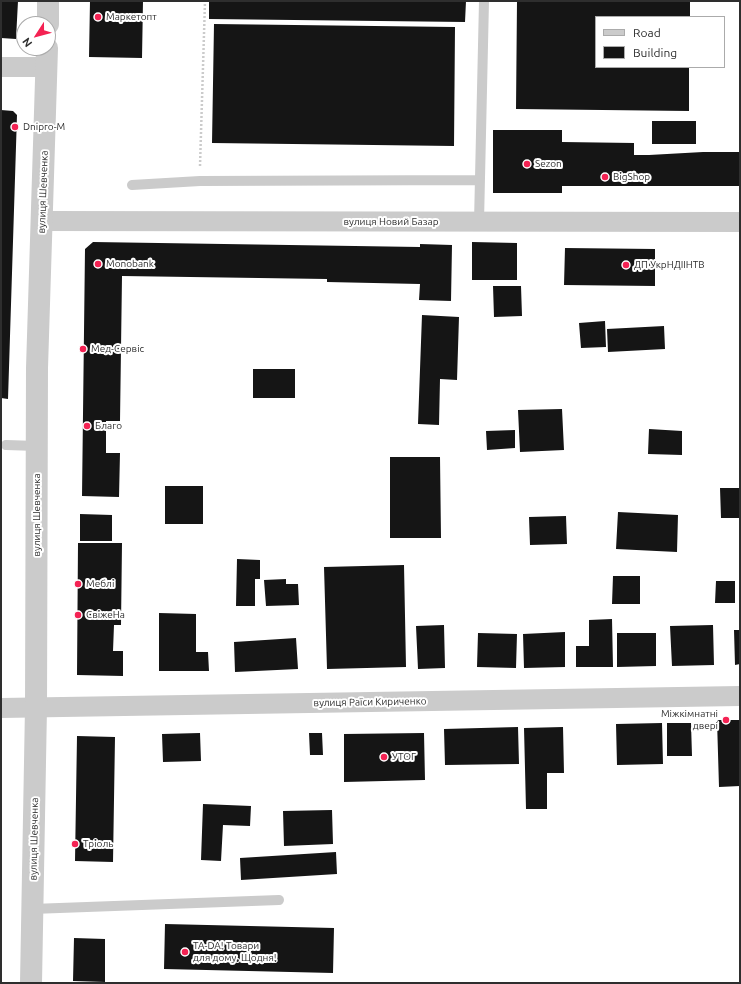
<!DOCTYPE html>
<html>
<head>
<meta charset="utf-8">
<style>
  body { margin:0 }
  #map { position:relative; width:741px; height:984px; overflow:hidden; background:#fff; font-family:Ubuntu,sans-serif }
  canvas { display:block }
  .frame { position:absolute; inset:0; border:2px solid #2e2e2e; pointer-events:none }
  .legend { position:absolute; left:595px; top:16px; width:130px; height:52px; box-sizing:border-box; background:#fff; border:1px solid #ababab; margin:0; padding:5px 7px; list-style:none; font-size:12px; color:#2e2e2e }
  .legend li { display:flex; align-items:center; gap:8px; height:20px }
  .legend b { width:20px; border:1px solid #ababab }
  .north { position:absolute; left:16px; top:16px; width:40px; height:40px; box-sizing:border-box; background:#fff; border:1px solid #ababab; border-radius:50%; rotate:234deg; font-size:11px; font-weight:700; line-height:16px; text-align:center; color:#2e2e2e }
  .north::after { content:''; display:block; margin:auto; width:14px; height:18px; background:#f42253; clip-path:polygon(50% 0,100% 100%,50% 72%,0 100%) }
</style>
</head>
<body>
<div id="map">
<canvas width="741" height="984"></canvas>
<div class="frame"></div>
<ul class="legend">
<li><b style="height:5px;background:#cbcbcb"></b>Road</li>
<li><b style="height:11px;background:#151515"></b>Building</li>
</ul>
<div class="north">N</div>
</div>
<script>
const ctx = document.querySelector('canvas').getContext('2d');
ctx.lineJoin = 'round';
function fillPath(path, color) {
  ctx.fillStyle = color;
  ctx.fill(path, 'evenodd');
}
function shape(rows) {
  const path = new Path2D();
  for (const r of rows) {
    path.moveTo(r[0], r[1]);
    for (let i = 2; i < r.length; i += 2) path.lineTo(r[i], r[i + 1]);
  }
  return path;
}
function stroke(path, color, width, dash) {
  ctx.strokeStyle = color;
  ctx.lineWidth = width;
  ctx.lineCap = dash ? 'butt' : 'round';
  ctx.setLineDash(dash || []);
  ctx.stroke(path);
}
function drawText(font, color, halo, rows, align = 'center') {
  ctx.font = font + ' Ubuntu,sans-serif';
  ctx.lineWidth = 4;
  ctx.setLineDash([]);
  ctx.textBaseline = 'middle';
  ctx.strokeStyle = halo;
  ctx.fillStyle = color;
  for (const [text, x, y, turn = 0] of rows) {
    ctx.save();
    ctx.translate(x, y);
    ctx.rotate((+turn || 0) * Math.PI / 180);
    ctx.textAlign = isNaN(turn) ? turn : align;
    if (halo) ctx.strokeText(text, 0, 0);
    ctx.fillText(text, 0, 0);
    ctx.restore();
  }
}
fillPath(shape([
  [1,1,18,1,16,39,1,38],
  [90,1,143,1,142,58,89,57],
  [209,1,466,1,465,22,209,19],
  [517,1,690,1,690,17,596,17,596,67,689,67,689,111,516,109],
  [214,24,455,27,454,146,212,143],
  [1,110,13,111,17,115,8,399,1,398],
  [652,121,696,121,696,144,652,144],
  [493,130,562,130,562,142,634,143,634,155,649,155,703,152,740,152,740,186,562,186,562,193,493,193],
  [93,242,420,247,420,244,452,245,451,301,419,300,420,284,327,282,327,279,122,276,120,421,106,421,106,453,120,453,119,497,82,496,85,249],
  [472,242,517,243,517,280,472,280],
  [565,248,655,249,655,286,564,285],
  [493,286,521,286,522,316,494,317],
  [422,315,459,317,457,380,440,379,439,425,418,424],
  [605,321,606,347,581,348,579,323],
  [664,326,665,349,608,352,607,329],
  [253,369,295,369,295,398,253,398],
  [562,409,564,450,520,452,518,410],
  [649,429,682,431,682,455,648,454],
  [515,430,515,448,487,450,486,431],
  [390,457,440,457,441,538,390,538],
  [165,486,203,486,203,524,165,524],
  [720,488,740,488,740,518,721,518],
  [618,512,678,515,677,552,616,549],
  [80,514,112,515,112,541,80,541],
  [566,516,567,544,530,545,529,517],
  [78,543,122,543,121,625,114,625,113,651,123,651,123,676,77,675],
  [237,559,260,560,260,579,255,579,255,606,236,606],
  [404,565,406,667,327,669,324,567],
  [613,576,640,576,640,604,612,604],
  [286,579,286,584,298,584,299,605,266,606,264,580],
  [716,581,735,581,735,603,715,603],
  [159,613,196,614,196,652,208,652,209,671,159,671],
  [612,619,613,667,576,667,576,646,589,646,589,620],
  [444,625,445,668,418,669,416,626],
  [713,625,714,665,672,666,670,626],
  [734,630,740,630,740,664,735,665],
  [565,632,565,667,524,668,523,634],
  [478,633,517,634,516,668,477,667],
  [617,633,656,633,656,666,617,667],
  [296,638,298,669,235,672,234,642],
  [717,720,740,720,740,786,719,787],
  [662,723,663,764,617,765,616,724],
  [667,723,691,723,692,756,667,756],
  [518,727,519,764,445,765,444,729],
  [563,727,564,773,547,773,547,809,526,809,524,728],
  [200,733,201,761,163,762,162,734],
  [309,733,322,733,323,755,310,755],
  [424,733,425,780,344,782,344,734],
  [77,736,115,737,113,862,75,861],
  [203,804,251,806,250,826,223,825,221,861,201,860],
  [332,810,333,844,284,846,283,811],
  [336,852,337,874,241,880,240,858],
  [165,924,334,928,333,973,164,969],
  [74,938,105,939,105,982,73,981]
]), '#151515');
stroke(shape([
  [200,166,205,1]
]), '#cbcbcb', 2.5, [2, 2]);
stroke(shape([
  [132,185,200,181,480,180],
  [479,222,484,1],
  [6,445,37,446],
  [32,909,279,900]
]), '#cbcbcb', 10);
stroke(shape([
  [1,67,47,67],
  [42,221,740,222],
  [1,708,740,696]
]), '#cbcbcb', 20);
stroke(shape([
  [48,24,48,1],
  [31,983,36,707,37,368,47,48]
]), '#cbcbcb', 22);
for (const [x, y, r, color] of [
  [98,17,4,"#f42253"],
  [15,127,4,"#f42253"],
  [527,164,4,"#f42253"],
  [605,177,4,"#f42253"],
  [98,264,4,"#f42253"],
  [626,265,4,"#f42253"],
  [83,349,4,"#f42253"],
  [87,426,4,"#f42253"],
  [78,584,4,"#f42253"],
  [78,615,4,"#f42253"],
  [726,720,4,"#f42253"],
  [384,757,4,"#f42253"],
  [75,844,4,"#f42253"],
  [185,952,4,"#f42253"]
]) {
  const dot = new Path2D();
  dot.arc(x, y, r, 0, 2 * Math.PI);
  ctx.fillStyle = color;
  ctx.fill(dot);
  stroke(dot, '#fff', 1.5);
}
drawText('10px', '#2e2e2e', '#fff', [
  ["Маркетопт",106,17],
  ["Dnipro-M",23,127],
  ["Sezon",535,164],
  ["BigShop",613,177],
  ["Monobank",106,264],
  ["ДП УкрНДІІНТВ",634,265],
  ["Мед-Сервіс",91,349],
  ["Благо",95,426],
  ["Меблі",86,584],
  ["СвіжеНа",86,615],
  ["Міжкімнатні",718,714,"right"],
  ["двері",718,726,"right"],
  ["УТОГ",392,757],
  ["Тріоль",83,844],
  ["TA-DA! Товари",193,946],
  ["для дому. Щодня!",193,958]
], 'left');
drawText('10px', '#2e2e2e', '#fff', [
  ["вулиця Шевченка",43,192,-88],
  ["вулиця Новий Базар",391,222],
  ["вулиця Шевченка",37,515,-90],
  ["вулиця Раїси Кириченко",370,702,-1],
  ["вулиця Шевченка",34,839,-89]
]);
</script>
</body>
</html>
